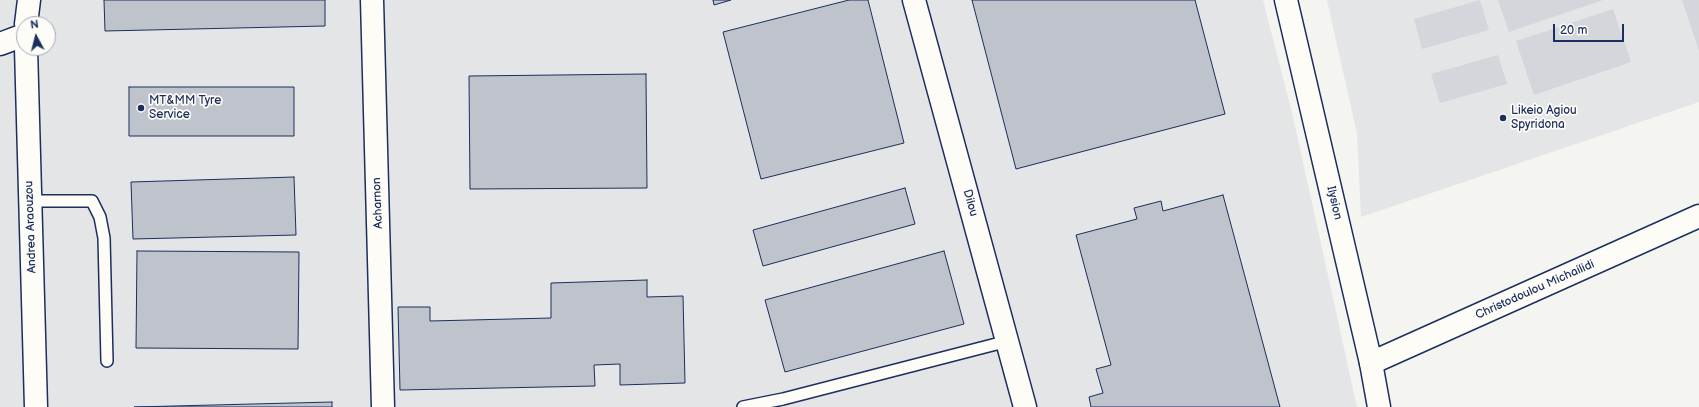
<!DOCTYPE html>
<html>
<head>
<meta charset="utf-8">
<style>
  body { margin:0 }
  #map { position:relative; width:1699px; height:407px; overflow:hidden; background:#f4f4f1; font-family:"Balsamiq Sans",sans-serif }
  canvas { display:block }
  .north { position:absolute; left:16px; top:16px; width:40px; height:40px; box-sizing:border-box; background:#fdfcf7; border:1px solid #a3aaba; border-radius:50%; rotate:353deg; font-size:11px; font-weight:700; line-height:16px; text-align:center; color:#1b2f5e }
  .north::after { content:''; display:block; margin:auto; width:14px; height:18px; background:#1b2f5e; clip-path:polygon(50% 0,100% 100%,50% 72%,0 100%) }
  .scale { position:absolute; left:1553px; top:24px; width:71px; height:18px; box-sizing:border-box; border:2px solid #1b2f5e; border-top:0; padding-left:5px; font-size:12px; line-height:14px; white-space:nowrap; color:#1b2f5e; -webkit-text-stroke:3px #fdfcf7; paint-order:stroke }
</style>
</head>
<body>
<div id="map">
<canvas width="1699" height="407"></canvas>
<div class="north">N</div>
<div class="scale">20 m</div>
</div>
<script>
const ctx = document.querySelector('canvas').getContext('2d');
ctx.lineJoin = 'round';
function fillPath(path, color) {
  ctx.fillStyle = color;
  ctx.fill(path, 'evenodd');
}
function shape(rows) {
  const path = new Path2D();
  for (const r of rows) {
    path.moveTo(r[0], r[1]);
    for (let i = 2; i < r.length; i += 2) path.lineTo(r[i], r[i + 1]);
  }
  return path;
}
function stroke(path, color, width, dash) {
  ctx.strokeStyle = color;
  ctx.lineWidth = width;
  ctx.lineCap = dash ? 'butt' : 'round';
  ctx.setLineDash(dash || []);
  ctx.stroke(path);
}
function drawText(font, color, halo, rows, align = 'center') {
  ctx.font = font + ' "Balsamiq Sans",sans-serif';
  ctx.lineWidth = 3.5;
  ctx.setLineDash([]);
  ctx.textBaseline = 'middle';
  ctx.strokeStyle = halo;
  ctx.fillStyle = color;
  for (const [text, x, y, turn = 0] of rows) {
    ctx.save();
    ctx.translate(x, y);
    ctx.rotate((+turn || 0) * Math.PI / 180);
    ctx.textAlign = isNaN(turn) ? turn : align;
    if (halo) ctx.strokeText(text, 0, 0);
    ctx.fillText(text, 0, 0);
    ctx.restore();
  }
}
fillPath(shape([
  [0,0,1263,0,1293,117,1357,407,0,407],
  [24,24,48,24,48,48,24,48],
  [1327,0,1699,0,1699,102,1361,217,1357,134]
]), '#e4e5e6');
fillPath(shape([
  [1480,0,1489,30,1422,49,1414,19],
  [1498,0,1603,0,1509,32],
  [1682,0,1699,0,1699,51],
  [1613,9,1631,62,1534,95,1516,41],
  [1498,55,1507,84,1440,103,1431,74]
]), '#d4d6db');
const building = shape([
  [104,0,325,0,325,26,105,31,104,0],
  [713,0,731,0,714,5,713,0],
  [849,0,868,0,904,143,761,179,723,32,849,0],
  [972,0,1195,0,1225,114,1016,169,972,0],
  [646,74,647,188,470,189,469,76,646,74],
  [129,87,294,87,294,136,129,136,129,87],
  [294,177,296,235,133,239,131,182,294,177],
  [905,188,915,224,763,266,753,230,905,188],
  [1223,195,1280,407,1091,407,1089,397,1103,393,1096,369,1111,365,1076,235,1137,219,1134,208,1161,201,1163,211,1223,195],
  [137,251,299,252,298,349,136,348,137,251],
  [944,251,964,324,785,372,765,300,944,251],
  [647,280,647,297,683,296,685,383,620,385,620,364,594,365,595,386,400,390,398,307,430,307,430,321,551,318,551,283,647,280],
  [332,402,332,407,134,407,332,402]
]);
fillPath(building, '#bfc3cc');
stroke(building, '#1b2f5e', 1);
const service = shape([
  [30,201,92,201,100,217,104,238,107,361],
  [743,407,783,399,1008,341]
]);
const minor = shape([
  [372,0,383,407],
  [914,0,1025,407],
  [26,48,36,407],
  [1371,363,1699,216]
]);
const tertiary = shape([
  [1286,0,1371,363,1379,407]
]);
const secondary = shape([
  [26,24,29,0],
  [0,44,24,35]
]);
stroke(service, '#1b2f5e', 14);
stroke(minor, '#1b2f5e', 25);
stroke(tertiary, '#1b2f5e', 25);
stroke(secondary, '#1b2f5e', 25);
stroke(service, '#fdfcf7', 11);
stroke(minor, '#fdfcf7', 22);
stroke(tertiary, '#fdfcf7', 22);
stroke(secondary, '#fdfcf7', 22);
for (const [x, y, r, color] of [
  [141,108,4,"#1b2f5e"],
  [1503,118,4,"#1b2f5e"]
]) {
  const dot = new Path2D();
  dot.arc(x, y, r, 0, 2 * Math.PI);
  ctx.fillStyle = color;
  ctx.fill(dot);
  stroke(dot, '#fdfcf7', 1.5);
}
drawText('12px', '#1b2f5e', '#fdfcf7', [
  ["MT&MM Tyre",149,101],
  ["Service",149,115],
  ["Likeio Agiou",1511,111],
  ["Spyridona",1511,125]
], 'left');
drawText('12px', '#1b2f5e', '#fdfcf7', [
  ["Acharnon",378,203,-92],
  ["Dilou",970,203,75],
  ["Ilysion",1334,203,77],
  ["Andrea Araouzou",31,227,-92],
  ["Christodoulou Michailidi",1535,290,-24]
]);
</script>
</body>
</html>
